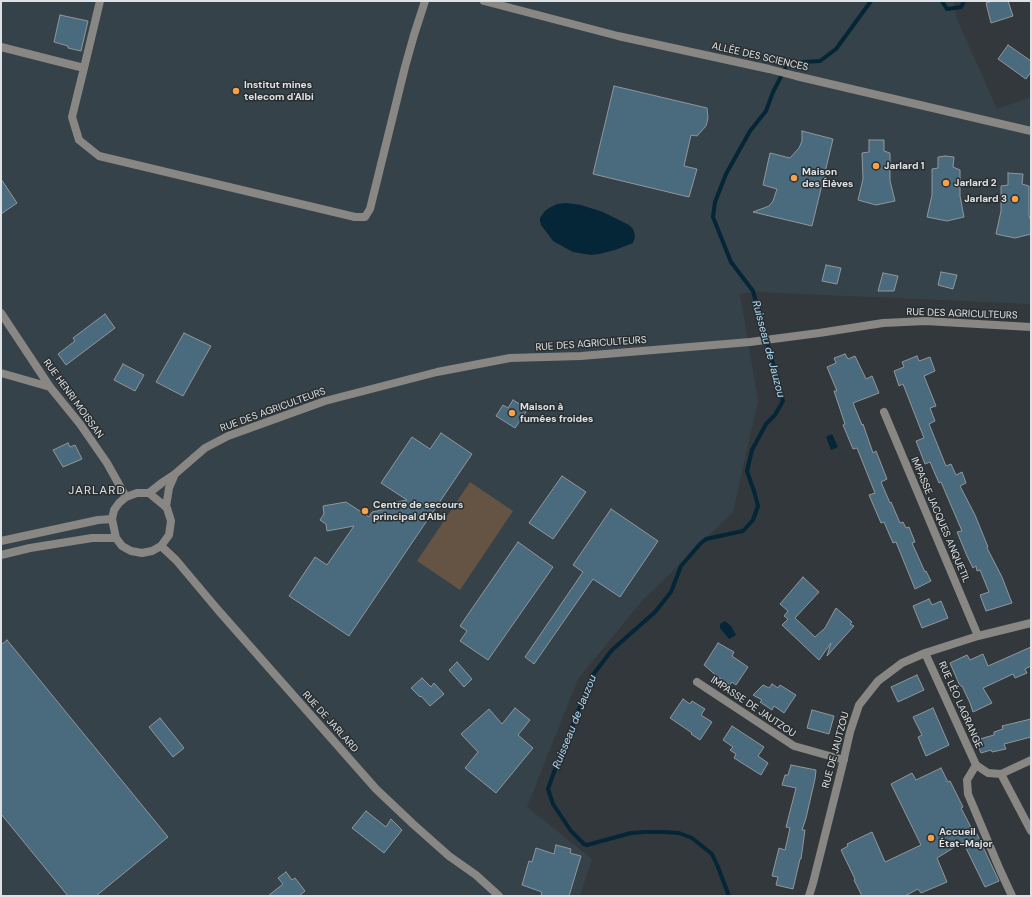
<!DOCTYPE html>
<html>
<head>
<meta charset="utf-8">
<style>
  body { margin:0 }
  #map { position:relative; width:1032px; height:897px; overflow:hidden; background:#33383c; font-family:"DM Sans",sans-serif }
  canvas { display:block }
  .frame { position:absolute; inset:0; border:2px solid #dfe2e4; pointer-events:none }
</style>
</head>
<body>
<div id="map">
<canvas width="1032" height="897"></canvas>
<div class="frame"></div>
</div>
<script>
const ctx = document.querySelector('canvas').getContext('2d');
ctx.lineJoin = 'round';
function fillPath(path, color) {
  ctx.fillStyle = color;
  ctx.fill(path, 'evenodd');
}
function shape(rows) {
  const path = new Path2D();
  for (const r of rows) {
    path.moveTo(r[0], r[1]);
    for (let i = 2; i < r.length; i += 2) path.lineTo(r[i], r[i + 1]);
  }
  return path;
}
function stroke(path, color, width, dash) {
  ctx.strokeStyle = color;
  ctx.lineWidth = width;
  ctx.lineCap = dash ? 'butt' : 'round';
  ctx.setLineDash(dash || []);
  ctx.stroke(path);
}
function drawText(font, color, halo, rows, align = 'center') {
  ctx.font = font + ' "DM Sans",sans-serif';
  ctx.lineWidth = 3;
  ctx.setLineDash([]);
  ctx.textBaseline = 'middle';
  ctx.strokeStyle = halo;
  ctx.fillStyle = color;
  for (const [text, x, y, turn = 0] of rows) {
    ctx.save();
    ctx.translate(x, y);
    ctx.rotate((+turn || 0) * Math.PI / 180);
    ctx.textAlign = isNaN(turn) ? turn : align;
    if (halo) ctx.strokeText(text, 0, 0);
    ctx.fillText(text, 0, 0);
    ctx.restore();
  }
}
fillPath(shape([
  [1,1,954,1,956,17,997,109,1031,97,1031,304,757,292,740,294,758,401,733,512,641,602,578,679,527,807,592,859,580,896,1,896]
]), '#364249');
fillPath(shape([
  [470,482,513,511,460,590,417,561]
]), '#655343');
fillPath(shape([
  [566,203,581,205,603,212,629,225,633,229,634,232,635,237,633,243,615,250,599,254,591,255,573,252,553,241,541,225,540,221,540,218,545,211,549,208,557,204],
  [832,434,838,447,831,450,826,437],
  [725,621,731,626,736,635,729,639,720,628,720,624]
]), '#042636');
stroke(shape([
  [942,1,947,9,961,7,964,1],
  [729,896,718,867,712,854,692,838,679,833,663,832,645,832,631,833,587,845,584,844,571,831,553,804,548,789,554,772,592,676,612,650,655,612,671,592,681,566,700,544,706,539,743,531,753,520,758,506,754,491,751,483,747,471,752,450,766,424,775,415,783,401,753,291,731,262,713,217,715,202,726,174,750,131,766,111,773,92,788,63,820,61,836,49,871,1]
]), '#042636', 4);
const building = shape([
  [993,1,1008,1,1013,16,991,23,986,3,993,1],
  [60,15,88,21,81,51,68,48,68,46,54,42,60,15],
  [1008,45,1031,61,1031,72,1026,79,998,59,1008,45],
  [614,86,707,108,708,118,706,126,697,136,691,135,684,166,697,169,689,197,593,174,614,86],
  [802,131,833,139,812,226,753,212,769,206,773,201,777,189,763,185,770,153,790,158,799,148,802,141,802,131],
  [869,140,884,140,884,151,890,153,890,181,895,201,876,205,858,200,863,179,862,153,869,152,869,140],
  [945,156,954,157,953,167,960,170,960,196,964,217,947,221,927,217,932,195,932,169,938,168,938,157,945,156],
  [1008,173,1023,174,1022,184,1029,186,1029,215,1031,222,1031,234,1015,238,996,234,1001,211,1001,186,1008,185,1008,173],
  [1,179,17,203,1,214,1,179],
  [826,265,841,268,837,284,822,281,826,265],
  [941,272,957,275,953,289,938,285,941,272],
  [883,273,898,276,894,291,878,291,883,273],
  [105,314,115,328,66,365,58,354,75,341,73,338,105,314],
  [184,333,211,346,183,396,156,382,184,333],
  [845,354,848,359,855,356,866,379,872,376,879,393,853,403,862,425,863,424,873,453,876,451,887,479,881,482,890,503,891,502,900,523,903,522,906,528,909,527,915,542,912,543,925,572,926,571,931,581,915,589,896,542,893,543,884,522,881,523,869,495,875,493,857,448,853,449,843,425,845,424,834,391,837,391,827,367,836,363,834,358,845,354],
  [917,356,919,361,930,357,935,371,924,376,936,406,930,408,935,421,929,424,946,466,951,464,956,475,962,472,966,483,960,486,975,515,988,547,987,548,1002,577,1012,603,986,611,980,595,989,592,980,570,977,571,976,566,973,568,967,556,957,532,962,531,941,482,939,483,930,462,925,464,916,441,924,438,903,384,899,386,894,371,904,367,902,362,917,356],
  [123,364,144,375,135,391,114,380,123,364],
  [513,400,528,409,515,428,496,416,503,405,508,408,513,400],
  [441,433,472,454,349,636,289,596,315,557,327,565,354,526,327,531,326,524,320,520,324,514,323,506,346,502,369,517,372,512,392,508,391,503,407,500,381,483,412,437,430,449,441,433],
  [68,443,70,447,75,445,82,459,63,467,53,450,68,443],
  [562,476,586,492,553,539,529,523,562,476],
  [611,509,658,541,620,597,593,579,534,664,525,657,583,572,573,565,611,509],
  [518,542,553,567,488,660,460,641,467,631,460,626,518,542],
  [803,577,819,592,795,618,815,637,825,628,836,608,852,622,850,624,854,626,827,656,831,643,819,660,782,625,788,619,784,616,788,611,780,604,803,577],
  [929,599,932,605,941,601,948,618,922,628,913,606,929,599],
  [7,640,168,837,96,896,68,896,1,814,1,645,7,640],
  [718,643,734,652,732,656,748,667,736,685,732,682,730,685,718,677,704,665,718,643],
  [1031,647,1031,666,1025,669,1027,673,1015,678,1013,674,983,688,992,703,973,712,970,703,962,686,960,686,950,663,967,655,970,660,983,654,988,666,1031,647],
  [457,662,472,679,464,687,449,670,457,662],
  [917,675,924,690,898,702,891,687,917,675],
  [422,678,431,687,434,683,444,694,430,706,421,696,420,697,411,688,422,678],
  [772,684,778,688,780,685,796,695,784,713,774,706,772,710,760,702,762,700,753,695,763,685,769,688,772,684],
  [683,699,690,704,692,701,705,709,701,715,712,722,700,740,691,734,692,733,670,718,683,699],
  [515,708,530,720,518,735,533,748,496,793,465,768,478,752,461,734,489,709,502,724,515,708],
  [933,708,949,745,926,756,918,737,922,735,913,717,933,708],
  [812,710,834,716,829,734,807,728,812,710],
  [160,718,184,748,173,757,149,727,160,718],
  [1031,719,1031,737,1004,744,1006,749,992,752,991,750,981,753,976,740,994,735,994,732,1003,729,1002,726,1031,719],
  [732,726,764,747,758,756,768,763,761,775,734,758,736,754,730,750,733,747,723,740,732,726],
  [791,765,816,770,815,779,806,818,802,830,805,830,801,859,800,859,793,889,776,885,778,877,772,876,779,848,785,850,790,828,786,827,796,788,782,785,785,775,788,775,791,765],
  [941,768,948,782,950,781,963,807,961,808,975,835,977,834,999,881,985,887,963,842,937,858,947,882,921,893,918,889,905,896,862,896,854,880,855,879,841,850,848,846,847,844,872,832,885,862,921,845,891,784,912,773,916,780,941,768],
  [366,811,386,827,391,819,402,830,384,853,352,828,366,811],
  [556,845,571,849,570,853,581,856,569,896,541,896,542,892,522,885,529,861,532,862,536,848,554,854,556,845],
  [286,872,292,880,295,878,305,891,299,896,268,896,283,884,278,878,286,872]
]);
fillPath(building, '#4a6a7d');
stroke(building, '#90979b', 1);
stroke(shape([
  [484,1,618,36,769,69,796,76,1031,131],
  [1,47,84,68,100,1],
  [84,68,72,117,79,140,99,156,355,217,365,217,370,209,405,67,414,35,425,1],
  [1,313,50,387,80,424,107,463,126,497],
  [1,373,50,387],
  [884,412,978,636],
  [161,546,176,560,218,610,376,789,413,824,449,856,476,875,499,896],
  [925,653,976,765,988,773,1001,774,1031,831],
  [697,682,794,746,844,760],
  [976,765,967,780,968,794,1000,870,1012,896],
  [1001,774,1031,760],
  [809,896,813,883,842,767,850,732,859,705,878,681,902,663,925,653,978,636,1031,623]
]), '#898784', 8);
stroke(shape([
  [149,493,167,508,171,521,169,535,161,546,152,551,142,553,131,551,122,546,116,538,112,519,114,510,119,503,126,497,137,493,149,493,163,482,175,474,205,448,228,436,325,401,437,372,510,358,581,356,750,342,819,333,883,323,925,321,1031,327],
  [166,507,169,488,175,474],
  [1,541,98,520,112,519],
  [1,555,30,548,92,538,116,538]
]), '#898784', 8);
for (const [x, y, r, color] of [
  [236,91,4,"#f7a149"],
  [876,166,4,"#f7a149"],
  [794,178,4,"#f7a149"],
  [946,183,4,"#f7a149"],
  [1015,199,4,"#f7a149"],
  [512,413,4,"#f7a149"],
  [365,511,4,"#f7a149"],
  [931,838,4,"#f7a149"]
]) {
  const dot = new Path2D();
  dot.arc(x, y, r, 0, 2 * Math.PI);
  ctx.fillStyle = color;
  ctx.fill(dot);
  stroke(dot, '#292e31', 1.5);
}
drawText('10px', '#dfe2e4', '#292e31', [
  ["ALLÉE DES SCIENCES",760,57,13],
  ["RUE DES AGRICULTEURS",962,314,2],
  ["RUE DES AGRICULTEURS",591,344,-4],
  ["RUE HENRI MOISSAN",73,399,54],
  ["RUE DES AGRICULTEURS",273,410,-20],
  ["IMPASSE JACQUES ANQUETIL",940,520,67],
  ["RUE LÉO LAGRANGE",960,705,66],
  ["IMPASSE DE JAUTZOU",753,707,34],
  ["RUE DE JARLARD",330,722,48],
  ["RUE DE JAUTZOU",836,750,-75]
]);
drawText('bold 10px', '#dfe2e4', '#292e31', [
  ["Institut mines",244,85],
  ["telecom d'Albi",244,97],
  ["Jarlard 1",884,166],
  ["Maison",802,172],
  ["des Élèves",802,184],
  ["Jarlard 2",954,183],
  ["Jarlard 3",1007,199,"right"],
  ["Maison à",520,407],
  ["fumées froides",520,419],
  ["Centre de secours",373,505],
  ["principal d'Albi",373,517],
  ["Accueil",939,832],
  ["État-Major",939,844]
], 'left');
drawText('italic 11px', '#acdbf7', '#292e31', [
  ["Ruisseau de Jauzou",768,349,75],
  ["Ruisseau de Jauzou",575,722,-68]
]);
ctx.letterSpacing = '1px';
drawText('12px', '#dfe2e4', '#292e31', [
  ["JARLARD",97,491]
]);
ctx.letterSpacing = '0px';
</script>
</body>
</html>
